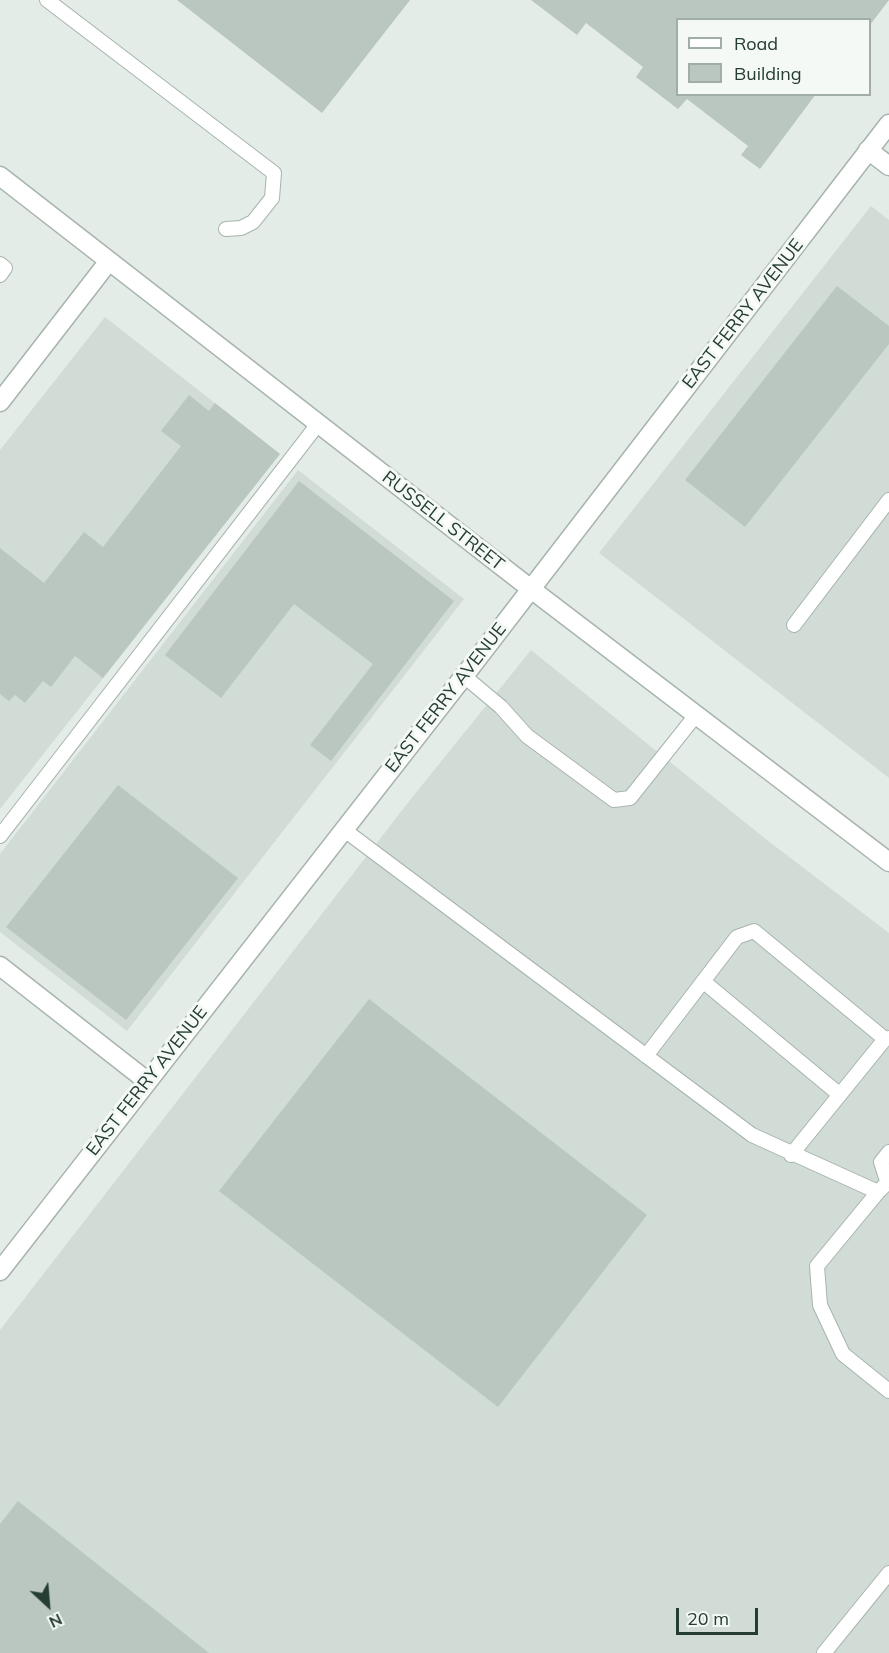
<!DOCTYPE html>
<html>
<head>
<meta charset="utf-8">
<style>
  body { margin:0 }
  #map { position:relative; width:889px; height:1653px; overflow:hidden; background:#e4ece7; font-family:Mulish,sans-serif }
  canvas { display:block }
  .legend { position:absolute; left:676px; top:18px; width:195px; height:78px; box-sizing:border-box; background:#f4f9f6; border:2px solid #a1aea8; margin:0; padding:8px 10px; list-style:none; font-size:18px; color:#253d33 }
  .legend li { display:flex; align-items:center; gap:12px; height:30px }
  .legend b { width:30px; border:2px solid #a1aea8 }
  .north { position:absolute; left:18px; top:1575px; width:60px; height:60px; -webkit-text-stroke:4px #f4f9f6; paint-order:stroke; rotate:154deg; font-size:16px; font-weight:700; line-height:24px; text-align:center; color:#253d33 }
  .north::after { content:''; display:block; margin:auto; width:21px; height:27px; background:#253d33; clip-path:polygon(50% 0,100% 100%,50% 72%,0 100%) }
  .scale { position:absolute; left:676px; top:1608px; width:82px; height:27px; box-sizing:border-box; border:3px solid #253d33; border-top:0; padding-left:8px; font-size:18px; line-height:21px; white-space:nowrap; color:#253d33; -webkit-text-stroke:4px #f4f9f6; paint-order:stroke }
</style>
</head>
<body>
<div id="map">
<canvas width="889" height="1653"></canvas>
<ul class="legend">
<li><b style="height:8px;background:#fff"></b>Road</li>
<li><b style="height:16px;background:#b9c7c0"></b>Building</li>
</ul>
<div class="north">N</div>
<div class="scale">20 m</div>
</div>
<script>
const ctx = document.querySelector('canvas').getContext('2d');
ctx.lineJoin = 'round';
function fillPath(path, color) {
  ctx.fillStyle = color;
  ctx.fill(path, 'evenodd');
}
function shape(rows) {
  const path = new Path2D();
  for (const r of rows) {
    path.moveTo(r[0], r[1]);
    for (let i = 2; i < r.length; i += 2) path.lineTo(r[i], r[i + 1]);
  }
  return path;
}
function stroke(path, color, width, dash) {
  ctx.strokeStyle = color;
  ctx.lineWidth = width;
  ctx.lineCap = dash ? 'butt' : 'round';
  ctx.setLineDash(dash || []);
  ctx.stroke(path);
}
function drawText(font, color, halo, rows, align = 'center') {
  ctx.font = font + ' Mulish,sans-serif';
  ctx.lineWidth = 6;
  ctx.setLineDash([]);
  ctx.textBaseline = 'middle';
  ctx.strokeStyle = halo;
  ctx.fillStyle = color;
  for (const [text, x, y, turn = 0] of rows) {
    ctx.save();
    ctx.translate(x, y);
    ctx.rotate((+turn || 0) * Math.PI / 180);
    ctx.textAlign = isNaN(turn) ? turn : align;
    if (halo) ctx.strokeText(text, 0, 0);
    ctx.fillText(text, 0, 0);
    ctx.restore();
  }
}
fillPath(shape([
  [871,206,889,220,889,778,599,553],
  [105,317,280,454,0,809,0,450],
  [298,470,464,599,127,1031,0,932,0,854],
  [531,650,767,840,889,933,889,1653,0,1653,0,1330,410,800]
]), '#d2dcd6');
fillPath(shape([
  [177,0,410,0,322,113],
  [531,0,889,0,870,25,870,20,678,20,678,94,816,94,760,169,741,155,748,146,687,99,678,109,636,77,643,67,586,23,577,35],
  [837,286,889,326,889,344,745,527,685,480],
  [189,395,209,411,215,403,280,454,103,678,75,656,51,687,43,681,25,703,15,695,9,701,0,694,0,548,44,583,84,532,103,547,181,446,161,431],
  [299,481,454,601,331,761,310,745,373,664,294,604,221,698,165,655],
  [118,785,238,878,126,1020,6,927],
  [369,999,647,1215,498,1407,219,1191],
  [18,1501,209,1653,0,1653,0,1524]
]), '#b9c7c0');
const service = shape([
  [47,0,274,173,272,198,253,222,241,228,226,229],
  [0,264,5,268,0,275],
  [794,625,889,500],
  [464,676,501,707,527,736,614,800,630,798,696,715],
  [343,829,752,1135,878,1192,889,1181],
  [0,836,318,424],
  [704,982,840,1095],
  [646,1056,737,937,754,931,885,1039,889,1038],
  [791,1155,885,1039],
  [887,1181,881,1162,889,1152],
  [878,1192,817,1266,820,1305,843,1354,889,1391],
  [824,1653,889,1573]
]);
const minor = shape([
  [868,150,889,166],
  [0,402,109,261],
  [0,966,147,1081]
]);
const tertiary = shape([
  [0,176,531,589,889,862],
  [0,1271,464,676,889,124]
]);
stroke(service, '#a7b4ad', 16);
stroke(minor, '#a7b4ad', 21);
stroke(tertiary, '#a7b4ad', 21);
stroke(service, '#fff', 14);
stroke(minor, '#fff', 18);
stroke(tertiary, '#fff', 18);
drawText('18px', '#253d33', '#f4f9f6', [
  ["EAST FERRY AVENUE",743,314,-52],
  ["RUSSELL STREET",443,521,38],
  ["EAST FERRY AVENUE",446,698,-52],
  ["EAST FERRY AVENUE",147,1081,-52]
]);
</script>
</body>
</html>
